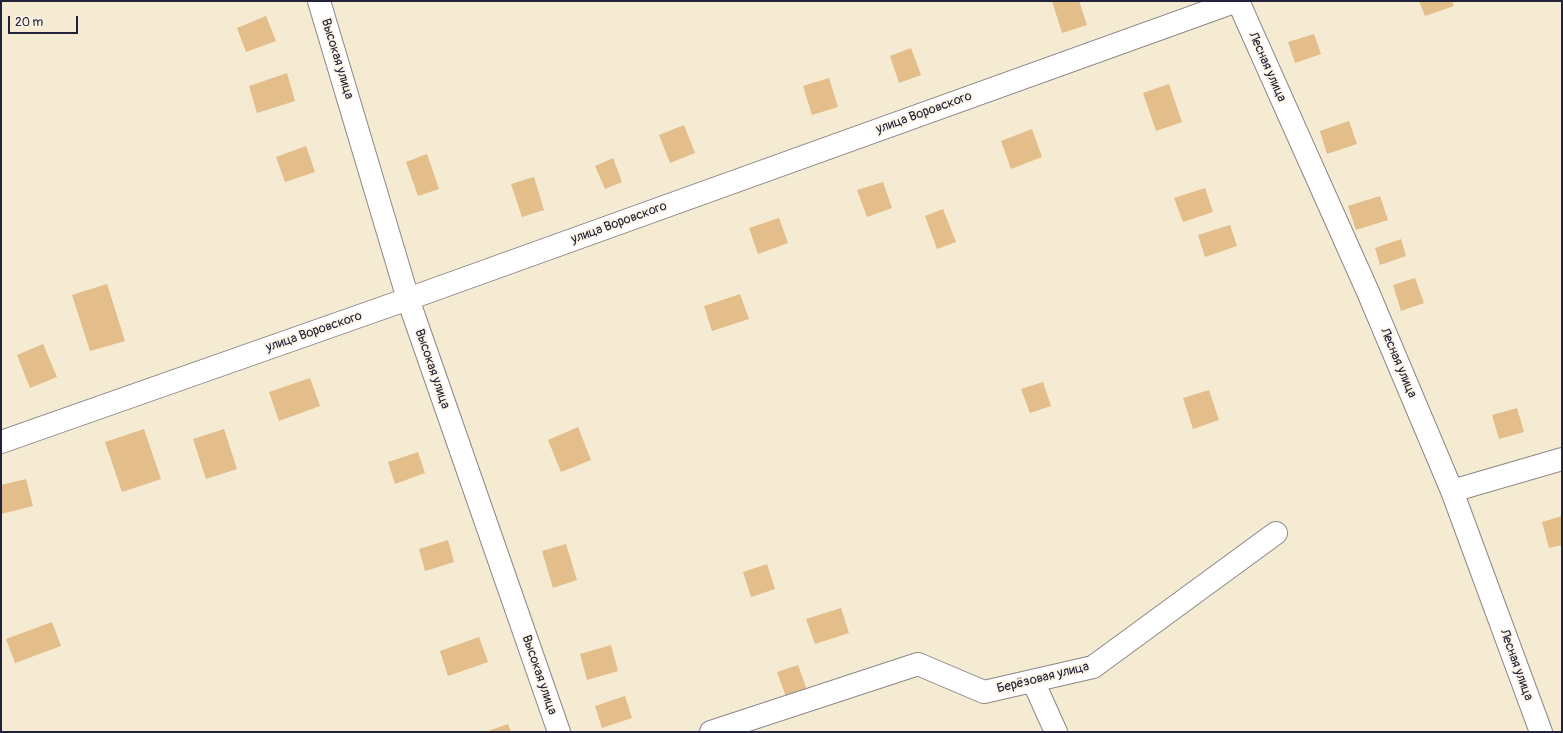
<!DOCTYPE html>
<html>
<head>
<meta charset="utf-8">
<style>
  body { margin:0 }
  #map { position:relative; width:1563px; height:733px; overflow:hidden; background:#f5ebd3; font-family:Pangolin,sans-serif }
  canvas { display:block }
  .frame { position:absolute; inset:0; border:2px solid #22223b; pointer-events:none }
  .scale { position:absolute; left:8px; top:16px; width:70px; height:18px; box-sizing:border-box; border:2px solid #22223b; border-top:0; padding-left:5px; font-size:12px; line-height:14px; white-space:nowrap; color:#22223b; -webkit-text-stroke:3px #fcf5e5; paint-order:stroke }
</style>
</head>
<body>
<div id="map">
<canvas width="1563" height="733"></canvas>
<div class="frame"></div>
<div class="scale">20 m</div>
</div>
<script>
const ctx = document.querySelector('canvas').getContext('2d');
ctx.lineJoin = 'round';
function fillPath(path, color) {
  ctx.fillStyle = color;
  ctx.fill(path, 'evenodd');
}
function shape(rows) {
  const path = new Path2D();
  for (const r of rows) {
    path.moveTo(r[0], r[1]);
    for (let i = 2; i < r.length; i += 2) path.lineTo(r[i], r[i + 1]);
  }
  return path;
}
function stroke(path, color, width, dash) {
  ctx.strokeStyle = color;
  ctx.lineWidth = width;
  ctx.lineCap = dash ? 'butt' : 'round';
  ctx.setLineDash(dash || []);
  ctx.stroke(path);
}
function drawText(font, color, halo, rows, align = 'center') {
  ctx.font = font + ' Pangolin,sans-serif';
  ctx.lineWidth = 3.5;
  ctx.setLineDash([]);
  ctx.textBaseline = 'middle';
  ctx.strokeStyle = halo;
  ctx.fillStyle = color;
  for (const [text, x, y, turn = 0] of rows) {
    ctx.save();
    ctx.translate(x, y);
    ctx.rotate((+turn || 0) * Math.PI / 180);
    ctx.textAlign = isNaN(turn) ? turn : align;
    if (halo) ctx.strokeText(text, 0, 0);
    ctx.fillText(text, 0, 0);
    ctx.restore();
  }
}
fillPath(shape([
  [1052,1,1079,1,1087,25,1062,33],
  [1419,1,1452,1,1454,6,1425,16],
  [266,16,276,41,246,52,237,28],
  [1314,34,1321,54,1295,63,1288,42],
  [911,48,921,75,899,83,890,56],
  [287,73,295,101,257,113,249,86],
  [829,78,838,107,812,115,803,86],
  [1169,84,1182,122,1156,131,1143,93],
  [1349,121,1357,144,1327,154,1320,131],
  [684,125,695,153,670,163,659,135],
  [1032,129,1042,157,1011,169,1001,141],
  [306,146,315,172,285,182,276,157],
  [427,154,439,189,418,196,406,162],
  [613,158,622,182,605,189,595,166],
  [534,177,544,210,522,217,511,184],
  [883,182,892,208,867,217,857,190],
  [1205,188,1213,212,1183,222,1174,198],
  [1380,196,1388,220,1356,230,1348,206],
  [943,209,956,242,937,249,925,216],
  [779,218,788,243,758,254,749,228],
  [1230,225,1237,246,1205,257,1198,235],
  [1401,239,1406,256,1380,265,1375,248],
  [1415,278,1424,303,1401,311,1393,285],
  [107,284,125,341,90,351,72,295],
  [740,294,749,319,712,331,704,306],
  [43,344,57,377,30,388,17,355],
  [310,378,320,406,279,421,269,392],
  [1043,382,1051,406,1030,413,1021,389],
  [1209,390,1219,420,1193,429,1183,398],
  [1517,408,1524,432,1499,439,1492,415],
  [578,427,591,460,561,472,548,440],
  [144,429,161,479,122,492,105,442],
  [224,429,237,469,206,479,193,439],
  [418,452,425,473,395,484,388,462],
  [26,479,33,506,1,514,1,485],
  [1562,516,1562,545,1549,548,1542,522],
  [448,540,454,562,425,571,419,549],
  [566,544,577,580,553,588,542,551],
  [767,564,775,589,751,597,743,572],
  [841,608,849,633,815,644,806,619],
  [52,622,61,646,15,663,6,639],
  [479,637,488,662,448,676,440,651],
  [611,645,618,671,587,680,580,654],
  [798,665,807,690,786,697,777,672],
  [625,696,632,718,602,728,595,706],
  [508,724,511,732,485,732]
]), '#e3bd8a');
const street = shape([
  [319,1,408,299,559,732],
  [1238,1,1368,292,1452,491,1541,732],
  [1,442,408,299,1237,1],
  [1452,491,1562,459],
  [1033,681,1056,732],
  [711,732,918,664,984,692,1093,667,1276,533]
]);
stroke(street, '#8c8687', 24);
stroke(street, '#fff', 22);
drawText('13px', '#22223b', '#fcf5e5', [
  ["Высокая улица",337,59,73],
  ["Лесная улица",1267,67,66],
  ["улица Воровского",924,113,-20],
  ["улица Воровского",619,223,-20],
  ["улица Воровского",314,332,-19],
  ["Лесная улица",1398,363,67],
  ["Высокая улица",432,369,71],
  ["Лесная улица",1516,665,70],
  ["Высокая улица",539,675,71],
  ["Берёзовая улица",1043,678,-14]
]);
</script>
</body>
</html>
